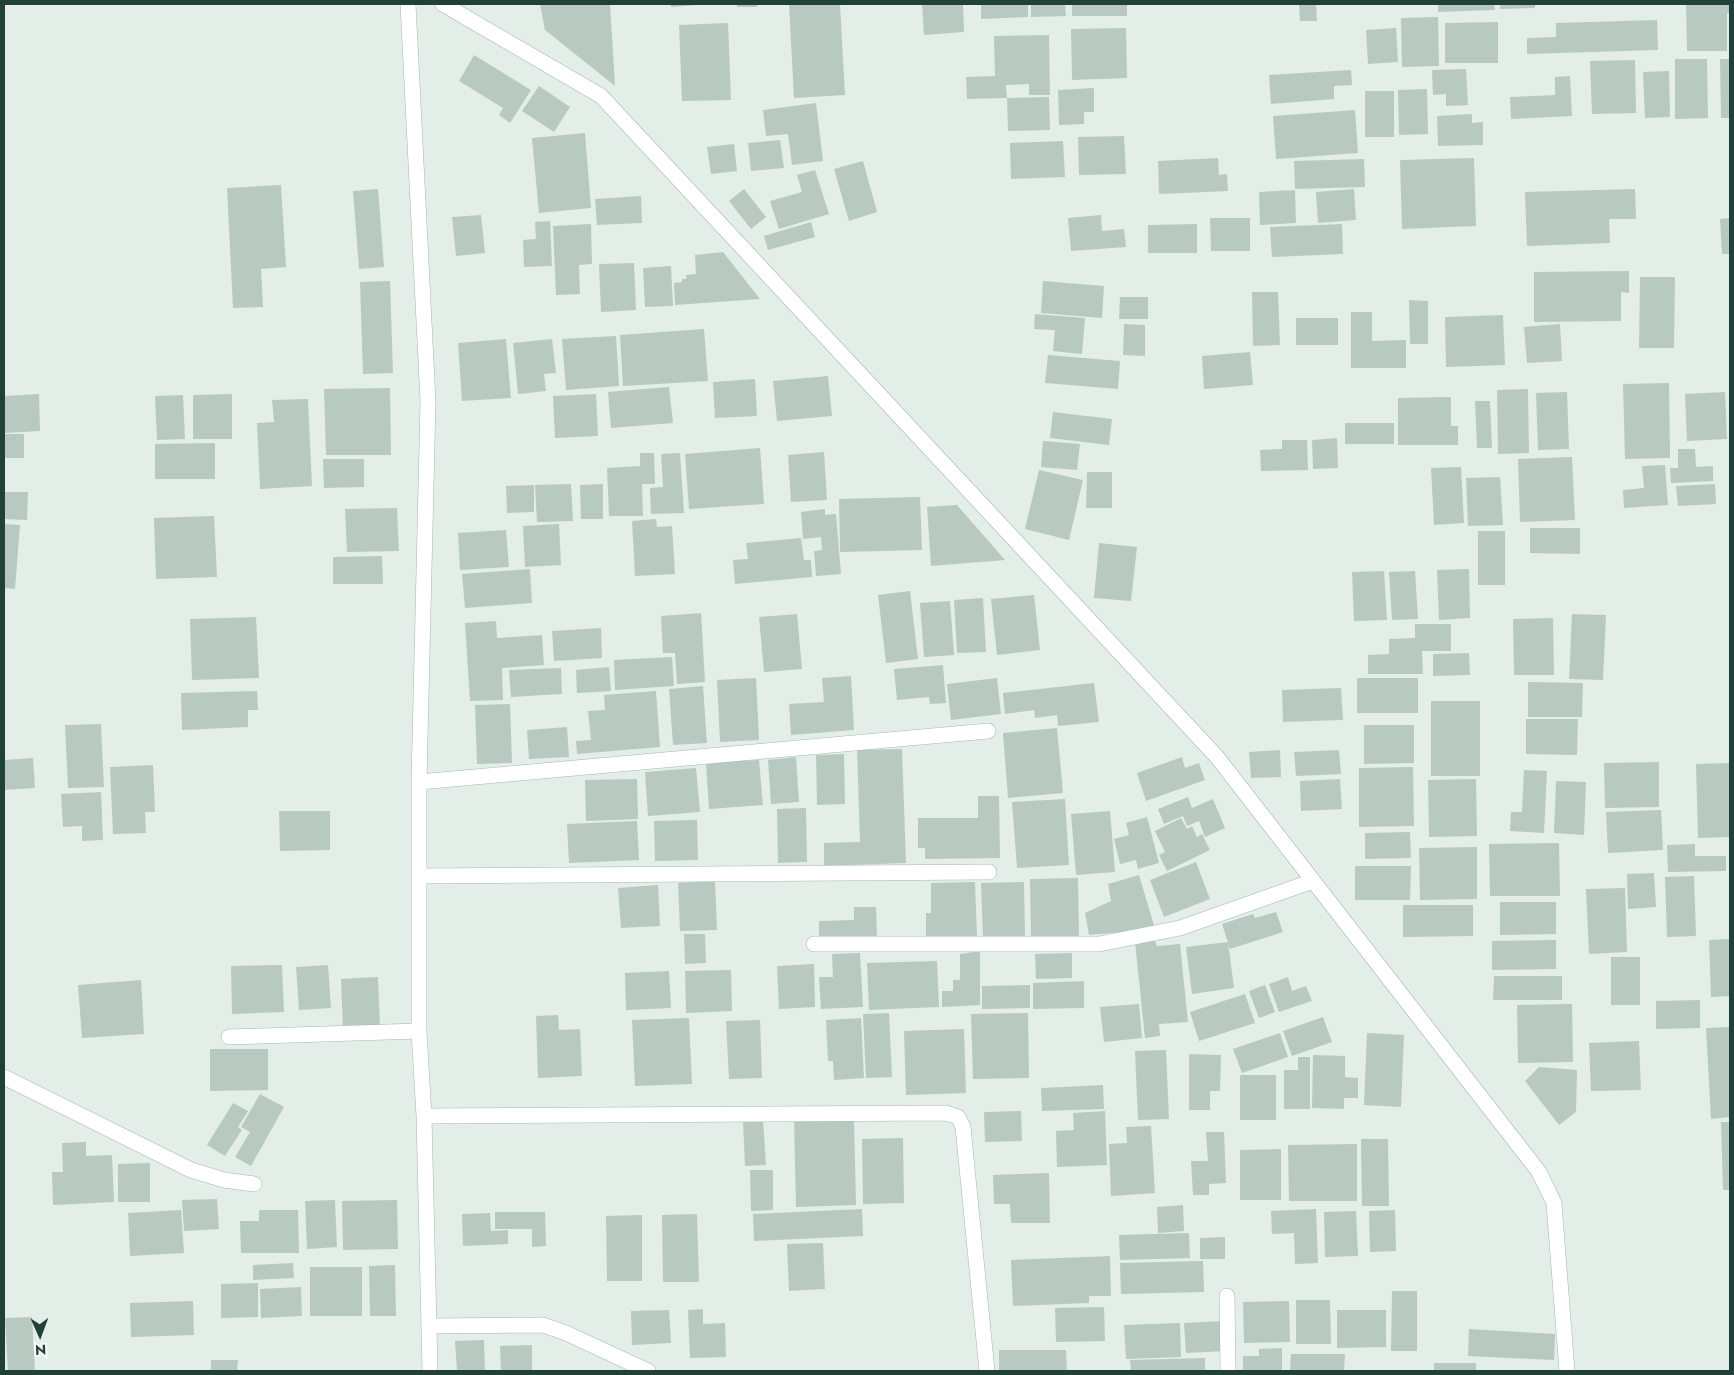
<!DOCTYPE html>
<html>
<head>
<meta charset="utf-8">
<style>
  body { margin:0 }
  #map { position:relative; width:1734px; height:1375px; overflow:hidden; background:#e3eee9; font-family:Jost,sans-serif }
  canvas { display:block }
  .frame { position:absolute; inset:0; border:5px solid #214138; pointer-events:none }
  .north { position:absolute; left:15px; top:1310px; width:50px; height:50px; -webkit-text-stroke:4px #f4faf7; paint-order:stroke; rotate:178deg; font-size:14px; font-weight:700; line-height:20px; text-align:center; color:#214138 }
  .north::after { content:''; display:block; margin:auto; width:18px; height:22px; background:#214138; clip-path:polygon(50% 0,100% 100%,50% 72%,0 100%) }
</style>
</head>
<body>
<div id="map">
<canvas width="1734" height="1375"></canvas>
<div class="frame"></div>
<div class="north">N</div>
</div>
<script>
const ctx = document.querySelector('canvas').getContext('2d');
ctx.lineJoin = 'round';
function fillPath(path, color) {
  ctx.fillStyle = color;
  ctx.fill(path, 'evenodd');
}
function shape(rows) {
  const path = new Path2D();
  for (const r of rows) {
    path.moveTo(r[0], r[1]);
    for (let i = 2; i < r.length; i += 2) path.lineTo(r[i], r[i + 1]);
  }
  return path;
}
function stroke(path, color, width, dash) {
  ctx.strokeStyle = color;
  ctx.lineWidth = width;
  ctx.lineCap = dash ? 'butt' : 'round';
  ctx.setLineDash(dash || []);
  ctx.stroke(path);
}
fillPath(shape([
  [540,4,610,4,615,86,545,30],
  [671,4,697,4,697,5,671,7],
  [737,4,757,4,757,7,737,7],
  [789,4,840,4,845,95,794,98],
  [922,4,963,4,964,32,924,35],
  [981,4,1028,4,1028,17,981,19],
  [1031,4,1065,4,1066,16,1031,17],
  [1072,4,1127,4,1127,16,1072,16],
  [1299,4,1316,4,1317,21,1300,21],
  [1438,4,1494,4,1495,10,1438,12],
  [1500,4,1535,4,1535,8,1500,9],
  [1686,4,1730,4,1730,13,1727,13,1727,51,1687,51],
  [1438,17,1439,66,1402,67,1401,18],
  [1657,20,1658,50,1527,54,1527,38,1556,37,1556,23],
  [1498,22,1498,63,1445,63,1445,23],
  [728,23,731,100,682,101,679,25],
  [1126,28,1127,78,1072,80,1071,29],
  [1396,28,1398,62,1368,64,1366,30],
  [1049,35,1050,95,1029,95,1029,84,1006,85,1007,98,967,99,966,77,995,76,994,36],
  [474,55,531,90,510,123,499,115,503,108,459,81],
  [1675,59,1707,59,1708,118,1675,119],
  [1720,59,1730,59,1730,118,1721,118],
  [1635,60,1636,113,1592,114,1590,61],
  [1466,69,1468,105,1446,106,1446,94,1433,95,1432,70],
  [1351,70,1352,85,1334,86,1334,99,1271,104,1269,75],
  [1669,71,1670,117,1645,118,1643,72],
  [1570,76,1572,116,1511,119,1510,97,1555,95,1555,77],
  [539,86,570,107,554,132,522,111],
  [1094,88,1094,112,1084,112,1084,124,1059,125,1058,90],
  [1427,89,1428,134,1399,135,1398,90],
  [1365,91,1394,91,1394,137,1365,137],
  [1049,97,1050,130,1008,131,1007,98],
  [816,103,823,161,792,165,788,134,766,136,763,110],
  [1355,110,1358,153,1276,159,1273,116],
  [1472,114,1472,123,1483,122,1483,145,1438,146,1437,116],
  [585,133,591,208,539,213,532,138],
  [1124,136,1126,174,1079,175,1078,137],
  [780,140,784,168,751,171,748,143],
  [1063,141,1065,177,1011,179,1010,143],
  [734,144,737,171,711,174,707,147],
  [1218,158,1219,175,1227,174,1228,191,1159,194,1158,161],
  [1474,158,1476,226,1402,229,1400,160],
  [1364,159,1365,187,1295,189,1294,161],
  [863,161,877,212,849,221,834,169],
  [815,170,829,214,779,229,770,201,802,192,797,175],
  [281,185,286,267,261,269,263,307,233,308,227,188],
  [378,189,384,267,359,269,353,191],
  [744,189,766,217,751,229,729,201],
  [1354,189,1356,220,1318,223,1316,192],
  [1635,189,1636,219,1609,219,1610,243,1527,246,1525,192],
  [1295,190,1296,223,1260,225,1259,192],
  [641,196,642,223,597,225,595,199],
  [481,215,485,253,456,256,452,217],
  [1101,215,1102,231,1124,229,1126,247,1071,251,1068,218],
  [1210,218,1250,218,1250,251,1211,251],
  [1730,218,1730,254,1722,254,1720,219],
  [550,221,552,266,524,267,523,240,536,239,535,222],
  [811,222,815,237,768,250,764,236],
  [591,224,592,264,579,265,580,294,556,295,553,226],
  [1197,224,1197,253,1148,253,1148,225],
  [1342,224,1343,254,1272,257,1270,227],
  [723,252,760,299,675,305,674,283,682,282,682,279,686,279,686,275,696,274,695,255],
  [634,263,636,310,601,312,599,264],
  [671,266,673,306,645,307,643,268],
  [1629,271,1629,293,1621,292,1621,321,1534,322,1534,272],
  [1640,277,1675,277,1674,348,1639,348],
  [390,281,393,373,363,374,360,282],
  [1043,281,1104,286,1102,318,1041,313],
  [1252,292,1278,292,1280,345,1253,346],
  [1120,297,1148,297,1148,319,1119,319],
  [1409,300,1428,301,1428,344,1410,344],
  [1351,312,1372,312,1372,341,1406,340,1406,368,1351,368],
  [1035,314,1085,318,1082,354,1053,351,1055,330,1034,329],
  [1503,315,1505,365,1446,367,1445,317],
  [1296,318,1338,318,1338,345,1296,345],
  [1124,324,1145,325,1145,356,1123,355],
  [1560,324,1562,361,1527,363,1524,327],
  [704,329,708,381,623,386,620,335],
  [616,336,619,386,566,390,562,339],
  [506,339,511,398,462,401,458,343],
  [552,339,556,373,544,374,546,391,518,394,513,343],
  [1250,352,1253,385,1204,389,1202,356],
  [1048,355,1120,361,1118,389,1045,383],
  [828,376,832,416,777,421,773,381],
  [755,379,757,416,715,418,713,382],
  [1669,383,1670,458,1625,459,1623,384],
  [669,387,673,423,611,428,608,392],
  [390,388,391,455,326,455,324,389],
  [1528,389,1529,453,1498,454,1497,390],
  [1567,392,1569,449,1538,450,1536,393],
  [1725,392,1727,439,1687,441,1685,394],
  [39,394,40,431,4,433,4,396],
  [232,394,232,439,193,439,193,395],
  [596,394,598,436,555,438,553,396],
  [183,395,185,439,157,440,155,396],
  [1451,397,1451,426,1458,426,1458,445,1398,445,1398,398],
  [308,399,312,486,260,489,257,423,274,422,272,400],
  [1475,401,1490,401,1492,448,1477,448],
  [1053,412,1112,419,1109,445,1050,438],
  [1345,423,1394,423,1394,444,1345,444],
  [4,434,24,434,24,458,4,458],
  [1337,438,1338,468,1313,469,1312,440],
  [1282,440,1307,440,1308,470,1261,471,1260,450,1282,449],
  [1043,441,1080,444,1077,470,1041,467],
  [215,443,215,479,155,479,155,444],
  [760,448,764,504,689,509,685,454],
  [1678,449,1695,449,1696,467,1713,466,1713,481,1671,483,1670,468,1678,468],
  [824,452,827,500,791,502,788,455],
  [640,453,654,453,655,484,642,484,643,516,609,516,607,468,640,466],
  [680,453,684,513,651,514,650,488,663,487,661,454],
  [1572,457,1575,520,1520,522,1518,459],
  [323,459,364,459,364,487,324,488],
  [1665,465,1668,505,1624,508,1623,490,1644,488,1642,466],
  [1461,467,1464,523,1434,525,1431,468],
  [1039,470,1083,480,1069,540,1025,529],
  [1087,472,1112,472,1112,508,1086,508],
  [1500,477,1503,525,1468,526,1466,478],
  [571,484,573,521,537,522,535,485],
  [603,484,603,519,581,519,580,485],
  [1715,484,1716,504,1678,506,1676,486],
  [534,485,534,512,507,513,506,486],
  [4,492,28,492,27,520,4,519],
  [920,497,922,550,840,552,839,499],
  [957,505,1005,560,931,566,927,507],
  [397,508,399,551,347,552,345,509],
  [825,509,825,515,836,514,841,574,816,576,814,551,822,550,821,537,803,539,801,512],
  [214,516,217,577,156,579,154,518],
  [656,519,657,527,672,526,675,574,635,576,632,521],
  [4,524,20,525,15,589,4,588],
  [559,524,561,565,525,567,523,526],
  [1530,528,1580,528,1580,554,1530,553],
  [506,530,509,567,460,570,458,533],
  [1478,531,1505,531,1505,585,1478,585],
  [801,538,804,560,811,560,812,577,735,584,733,560,748,559,746,543],
  [1099,543,1137,547,1131,601,1094,598],
  [382,556,383,584,333,584,333,557],
  [530,569,532,603,465,608,462,574],
  [1469,569,1470,618,1439,620,1437,570],
  [1384,571,1387,620,1354,621,1352,572],
  [1415,571,1418,619,1392,620,1389,572],
  [910,591,918,659,886,663,878,595],
  [1034,595,1040,650,997,655,991,599],
  [983,598,986,652,957,653,954,600],
  [950,601,954,655,924,657,920,603],
  [701,613,705,682,677,684,675,653,663,653,661,616],
  [797,614,802,669,764,672,759,617],
  [1572,614,1606,615,1603,680,1569,679],
  [256,617,259,678,192,680,190,619],
  [1553,618,1554,675,1514,675,1513,619],
  [496,621,497,638,542,635,544,665,502,668,503,700,470,701,465,623],
  [1415,624,1451,624,1451,651,1422,651,1423,674,1368,674,1368,655,1389,654,1389,639,1415,638],
  [601,628,602,658,554,661,552,631],
  [1469,653,1470,675,1433,676,1433,654],
  [672,657,674,686,615,690,614,660],
  [943,665,946,703,930,704,929,697,897,700,894,669],
  [609,667,611,691,577,693,576,670],
  [561,668,562,694,511,697,509,670],
  [851,676,854,730,791,735,789,704,824,702,822,678],
  [756,678,759,740,720,742,717,680],
  [997,678,1001,714,951,720,947,684],
  [1357,678,1418,678,1418,713,1357,713],
  [1528,682,1583,683,1582,717,1528,717],
  [1094,683,1099,722,1058,726,1057,715,1035,718,1034,710,1005,714,1003,693],
  [703,686,707,743,673,745,669,689],
  [1341,688,1343,720,1283,722,1282,690],
  [257,691,258,710,248,710,248,727,182,730,181,693],
  [656,691,660,747,577,754,576,741,591,740,588,711,605,710,604,695],
  [1431,701,1480,701,1480,776,1431,776],
  [510,704,512,763,477,764,475,705],
  [1526,719,1578,719,1577,755,1526,754],
  [101,724,104,787,68,788,65,725],
  [1364,725,1414,725,1414,763,1364,764],
  [567,727,569,757,529,759,527,730],
  [1057,728,1063,793,1008,798,1003,733],
  [902,749,906,863,824,866,824,843,860,842,857,750],
  [1280,750,1281,777,1251,778,1249,752],
  [1339,750,1341,774,1296,776,1294,752],
  [844,754,845,804,817,805,816,755],
  [796,757,799,802,771,804,768,760],
  [1182,757,1185,768,1199,763,1205,780,1146,801,1137,773],
  [33,758,35,788,4,790,4,760],
  [759,760,763,805,709,809,706,763],
  [1659,762,1659,807,1605,808,1604,763],
  [1730,763,1730,837,1698,838,1696,764],
  [153,765,155,812,145,812,146,833,113,834,110,767],
  [1413,767,1414,826,1359,827,1359,768],
  [696,768,700,812,648,816,645,772],
  [1524,770,1547,771,1544,833,1510,831,1511,812,1522,812],
  [637,779,638,819,586,821,585,780],
  [1340,779,1342,809,1301,811,1300,781],
  [1476,779,1477,836,1429,837,1428,780],
  [1556,781,1586,782,1584,835,1554,833],
  [101,792,103,840,82,841,82,826,63,827,61,794],
  [978,796,999,796,1000,858,925,859,925,848,918,848,918,818,978,818],
  [1188,797,1192,808,1213,799,1225,828,1205,837,1199,821,1187,826,1183,816,1164,824,1158,809],
  [1065,799,1069,865,1017,868,1012,802],
  [806,808,807,862,778,863,777,809],
  [1661,810,1663,850,1608,853,1606,812],
  [279,811,330,811,330,850,280,851],
  [1110,811,1115,872,1076,875,1071,814],
  [1147,817,1159,863,1138,869,1136,860,1120,864,1114,839,1129,835,1126,823],
  [1181,818,1187,829,1192,826,1197,837,1202,834,1210,850,1167,871,1159,855,1165,852,1155,831],
  [697,820,698,860,655,861,654,821],
  [637,821,639,860,569,863,567,824],
  [1410,832,1411,858,1365,859,1365,833],
  [1559,843,1560,896,1490,896,1489,844],
  [1695,844,1695,856,1726,856,1726,871,1668,872,1667,845],
  [1477,847,1477,899,1420,900,1419,848],
  [1196,862,1210,899,1164,917,1150,880],
  [1355,866,1411,866,1410,900,1355,900],
  [1654,873,1656,907,1628,909,1627,874],
  [1139,875,1155,929,1089,935,1085,913,1111,901,1108,884],
  [1694,876,1696,936,1667,937,1665,877],
  [1078,878,1079,937,1031,938,1030,879],
  [715,881,717,930,680,931,678,883],
  [975,882,977,937,926,938,926,913,931,913,931,883],
  [1024,882,1025,936,983,938,981,883],
  [658,885,660,926,621,928,618,888],
  [1625,888,1627,952,1589,954,1586,889],
  [1500,902,1556,902,1556,934,1500,935],
  [1403,905,1473,905,1473,936,1403,937],
  [854,907,876,907,877,936,819,938,819,921,854,920],
  [1276,912,1283,932,1230,949,1222,924,1253,914,1255,918],
  [684,934,705,934,706,963,685,964],
  [1730,939,1730,996,1711,997,1709,940],
  [1556,940,1556,969,1492,970,1492,941],
  [1155,941,1157,946,1180,944,1188,1022,1159,1024,1160,1036,1145,1038,1135,942],
  [1228,942,1234,988,1192,994,1186,947],
  [980,951,980,1005,942,1007,942,991,953,991,953,980,960,980,960,954],
  [860,953,863,1007,821,1009,819,977,833,977,832,954],
  [1072,953,1072,978,1036,979,1035,954],
  [1611,957,1640,957,1640,1005,1611,1005],
  [937,961,939,1007,869,1010,867,963],
  [814,964,815,1007,779,1009,777,966],
  [282,965,284,1012,232,1014,231,966],
  [328,965,331,1008,299,1010,296,967],
  [731,970,732,1011,686,1013,685,971],
  [669,971,671,1008,626,1010,625,973],
  [1494,976,1562,976,1562,1000,1493,1000],
  [378,977,380,1027,343,1029,341,979],
  [1288,977,1292,991,1306,986,1312,1001,1279,1012,1269,984],
  [141,980,144,1034,82,1038,78,985],
  [1084,981,1084,1008,1033,1009,1033,983],
  [1030,985,1030,1008,982,1009,982,986],
  [1265,985,1275,1012,1259,1018,1249,991],
  [1245,994,1255,1023,1199,1041,1190,1012],
  [1700,1000,1700,1028,1656,1029,1656,1001],
  [1139,1004,1142,1038,1104,1042,1100,1007],
  [1572,1004,1573,1062,1518,1063,1517,1005],
  [889,1013,892,1077,866,1078,863,1014],
  [1028,1013,1029,1078,973,1079,971,1014],
  [558,1015,559,1030,580,1029,582,1076,538,1078,536,1016],
  [1323,1017,1332,1042,1292,1056,1283,1031],
  [689,1018,692,1084,635,1086,632,1020],
  [861,1018,864,1078,834,1080,833,1061,828,1061,826,1020],
  [760,1020,762,1078,729,1079,726,1021],
  [1730,1027,1730,1117,1711,1119,1706,1028],
  [964,1029,966,1093,906,1095,904,1031],
  [1280,1033,1288,1057,1242,1073,1233,1049],
  [1367,1033,1404,1035,1401,1107,1364,1105],
  [1639,1041,1641,1090,1591,1091,1589,1043],
  [210,1049,268,1049,268,1090,210,1091],
  [1166,1050,1169,1119,1138,1120,1135,1051],
  [1189,1054,1221,1055,1220,1091,1210,1091,1210,1110,1189,1110],
  [1313,1055,1345,1056,1345,1077,1358,1078,1358,1098,1344,1098,1344,1109,1312,1108],
  [1298,1057,1310,1057,1310,1109,1284,1109,1284,1070,1298,1070],
  [1539,1067,1577,1070,1576,1112,1559,1125,1525,1081],
  [1240,1075,1276,1075,1276,1120,1240,1120],
  [1103,1085,1104,1109,1042,1111,1041,1088],
  [260,1094,284,1107,251,1166,235,1157,250,1132,241,1127],
  [233,1103,248,1111,238,1127,242,1130,225,1156,207,1145],
  [1021,1111,1022,1141,985,1142,984,1112],
  [1105,1111,1107,1165,1057,1167,1056,1131,1074,1130,1073,1113],
  [854,1119,856,1205,796,1207,794,1120],
  [763,1120,766,1165,745,1166,743,1121],
  [1721,1122,1730,1122,1730,1190,1723,1190],
  [1151,1126,1155,1193,1111,1196,1109,1144,1127,1143,1126,1127],
  [1206,1132,1224,1132,1226,1183,1209,1184,1209,1195,1193,1195,1191,1161,1208,1161],
  [903,1138,904,1203,863,1204,862,1139],
  [1361,1139,1388,1139,1389,1206,1362,1206],
  [86,1142,86,1156,112,1155,114,1202,53,1205,52,1172,63,1172,62,1143],
  [1357,1144,1357,1201,1289,1201,1288,1145],
  [1281,1149,1281,1200,1240,1200,1240,1150],
  [150,1163,150,1202,118,1202,118,1164],
  [750,1170,773,1170,773,1210,751,1211],
  [1049,1173,1050,1223,1011,1223,1010,1204,994,1204,993,1175],
  [217,1199,219,1229,184,1231,182,1200],
  [335,1200,337,1247,307,1249,305,1201],
  [397,1200,398,1249,343,1250,342,1201],
  [1183,1205,1184,1231,1158,1233,1157,1207],
  [862,1209,863,1236,754,1241,753,1214],
  [1316,1209,1318,1263,1295,1264,1294,1233,1272,1234,1271,1211],
  [181,1210,184,1253,130,1256,128,1213],
  [259,1210,298,1210,299,1253,241,1253,240,1221,259,1221],
  [1395,1210,1396,1251,1370,1252,1369,1211],
  [1356,1211,1358,1256,1325,1257,1324,1212],
  [495,1212,545,1212,546,1246,532,1247,532,1229,495,1229],
  [490,1213,491,1231,508,1230,508,1244,463,1246,462,1214],
  [697,1214,699,1282,663,1282,662,1215],
  [642,1215,642,1281,607,1281,606,1216],
  [1189,1233,1190,1258,1120,1260,1119,1235],
  [1225,1237,1225,1259,1200,1259,1200,1238],
  [823,1243,825,1289,789,1291,787,1244],
  [1110,1256,1111,1296,1089,1296,1089,1303,1013,1306,1011,1260],
  [1203,1261,1204,1292,1121,1294,1120,1263],
  [293,1263,294,1278,253,1280,253,1265],
  [395,1265,396,1316,370,1316,369,1266],
  [310,1267,362,1267,362,1316,310,1316],
  [258,1283,258,1317,221,1318,221,1284],
  [301,1287,302,1316,261,1318,260,1289],
  [1392,1291,1417,1291,1417,1351,1391,1351],
  [1296,1300,1330,1300,1331,1344,1296,1344],
  [193,1301,194,1335,131,1337,130,1303],
  [1289,1301,1290,1342,1244,1343,1243,1302],
  [1104,1307,1105,1341,1056,1342,1055,1308],
  [703,1309,703,1324,725,1323,726,1357,690,1358,688,1310],
  [669,1310,671,1343,632,1345,631,1311],
  [1337,1310,1386,1310,1386,1347,1337,1348],
  [32,1317,35,1371,8,1371,5,1318],
  [1224,1321,1226,1351,1186,1353,1184,1323],
  [1180,1323,1181,1357,1126,1359,1124,1325],
  [1469,1329,1555,1334,1554,1360,1468,1356],
  [484,1340,485,1371,457,1371,455,1341],
  [532,1345,532,1371,501,1371,500,1346],
  [1282,1348,1282,1371,1243,1371,1243,1356,1259,1356,1259,1349],
  [999,1350,1066,1350,1067,1371,999,1371],
  [1291,1354,1345,1354,1344,1371,1290,1371],
  [1205,1358,1205,1371,1131,1371,1130,1360],
  [211,1360,238,1360,237,1371,211,1371],
  [1434,1363,1476,1363,1476,1371,1434,1371]
]), '#b8c9c2');
const street = shape([
  [408,4,428,401,419,782,419,1031,424,1116,430,1371],
  [443,4,601,96,1217,757,1539,1172,1554,1203,1567,1371],
  [419,782,988,731],
  [419,876,989,872],
  [814,944,1099,944,1180,928,1313,881],
  [229,1037,419,1031],
  [4,1077,191,1170,224,1180,254,1184],
  [424,1116,946,1113,958,1117,963,1127,987,1371],
  [1227,1296,1228,1371],
  [429,1326,543,1325,566,1333,648,1371]
]);
stroke(street, '#a5b7b0', 16);
stroke(street, '#fff', 15);
</script>
</body>
</html>
